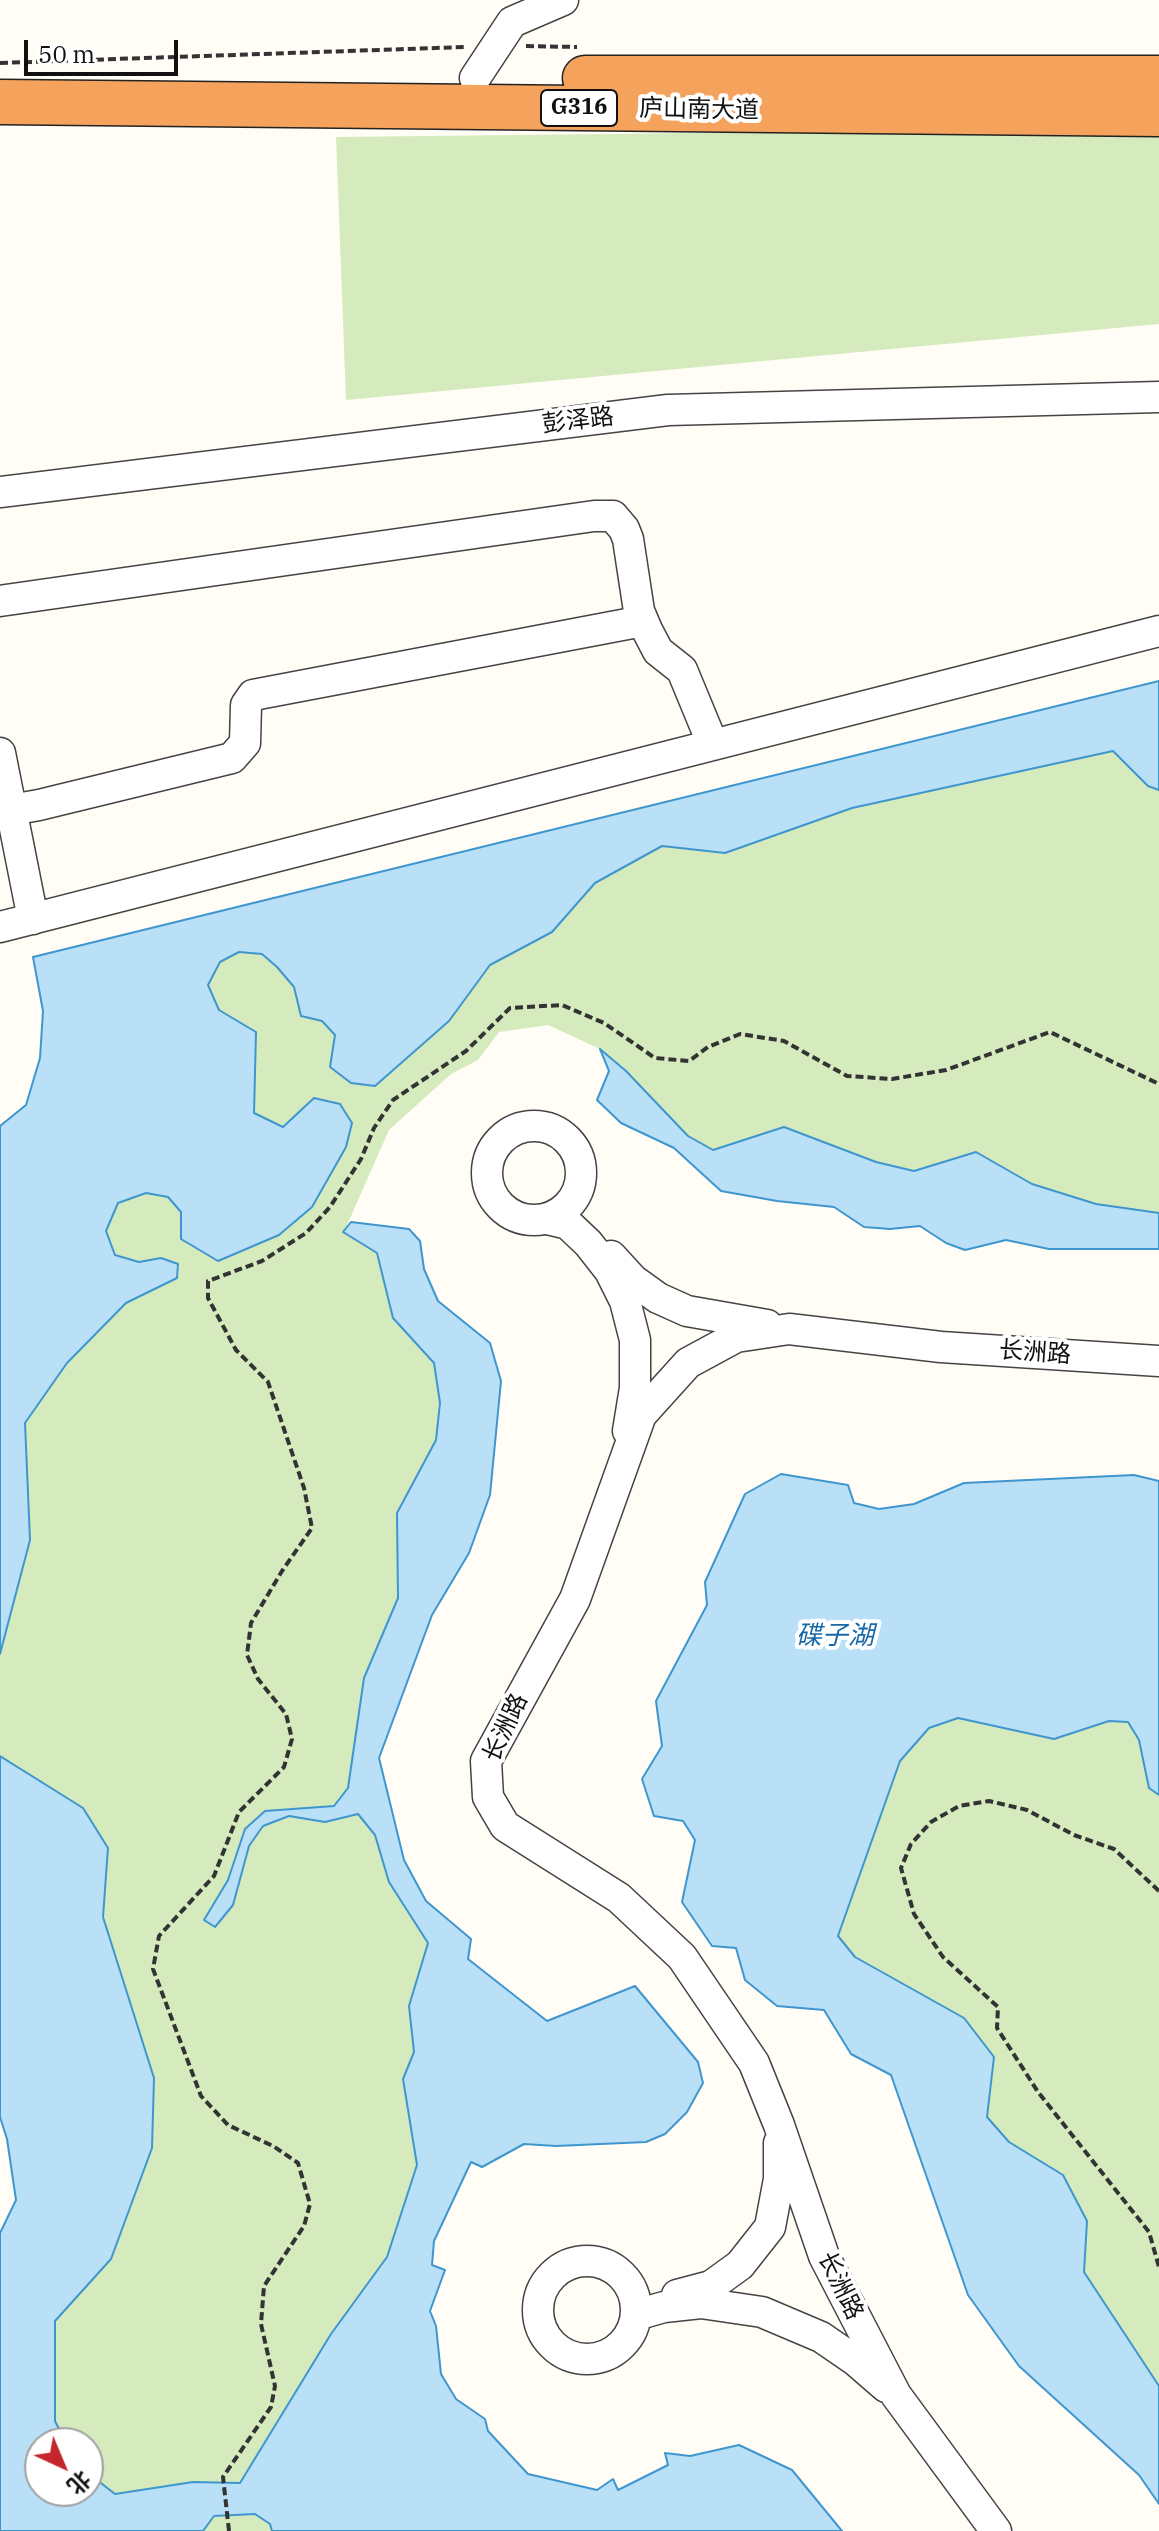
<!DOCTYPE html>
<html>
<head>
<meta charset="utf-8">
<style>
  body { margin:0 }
  #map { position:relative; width:1159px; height:2531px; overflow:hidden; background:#fffdf5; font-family:"IBM Plex Serif","Noto Sans SC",serif }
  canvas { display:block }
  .north { position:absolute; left:24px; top:2427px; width:80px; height:80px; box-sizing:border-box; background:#fff; border:2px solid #a0a0a0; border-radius:50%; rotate:136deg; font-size:22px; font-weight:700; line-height:32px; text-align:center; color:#111 }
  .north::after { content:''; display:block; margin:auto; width:28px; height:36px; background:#c4262e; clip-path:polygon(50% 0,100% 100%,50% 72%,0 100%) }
  .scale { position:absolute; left:24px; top:40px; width:154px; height:36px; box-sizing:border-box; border:4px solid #111; border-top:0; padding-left:10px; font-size:24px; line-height:28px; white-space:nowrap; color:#111; -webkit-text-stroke:6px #fff; paint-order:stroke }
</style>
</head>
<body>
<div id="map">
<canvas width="1159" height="2531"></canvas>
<div class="north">北</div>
<div class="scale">50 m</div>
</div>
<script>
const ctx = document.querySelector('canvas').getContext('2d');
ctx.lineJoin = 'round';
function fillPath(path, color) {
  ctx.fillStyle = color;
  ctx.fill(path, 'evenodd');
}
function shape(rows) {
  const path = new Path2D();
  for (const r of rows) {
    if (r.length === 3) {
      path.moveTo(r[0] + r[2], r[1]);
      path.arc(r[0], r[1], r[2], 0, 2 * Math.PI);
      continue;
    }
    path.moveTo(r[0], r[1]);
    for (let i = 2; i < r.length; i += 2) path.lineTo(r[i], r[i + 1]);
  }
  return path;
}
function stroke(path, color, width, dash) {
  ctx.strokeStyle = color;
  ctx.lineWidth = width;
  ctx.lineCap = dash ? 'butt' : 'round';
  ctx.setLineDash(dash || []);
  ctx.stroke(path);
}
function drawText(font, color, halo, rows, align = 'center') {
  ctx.font = font + ' "IBM Plex Serif","Noto Sans SC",serif';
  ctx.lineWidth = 8;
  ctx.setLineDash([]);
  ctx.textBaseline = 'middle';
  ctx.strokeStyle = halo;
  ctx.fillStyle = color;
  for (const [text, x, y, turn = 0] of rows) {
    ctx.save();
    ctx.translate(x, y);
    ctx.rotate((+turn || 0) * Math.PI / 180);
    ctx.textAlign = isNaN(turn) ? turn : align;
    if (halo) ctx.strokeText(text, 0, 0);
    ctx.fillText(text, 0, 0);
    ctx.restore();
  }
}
fillPath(shape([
  [1159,128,1159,324,346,400,336,137],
  [1113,751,1148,786,1159,790,1159,1213,1096,1204,1032,1184,976,1152,914,1171,876,1162,784,1127,713,1150,688,1136,627,1071,600,1049,548,1025,499,1032,478,1060,451,1074,389,1130,344,1232,377,1253,393,1318,434,1363,440,1403,436,1441,397,1513,398,1598,364,1678,348,1788,334,1806,266,1811,245,1829,228,1880,204,1920,233,1905,249,1846,263,1826,290,1816,325,1822,358,1814,375,1835,390,1882,428,1943,409,2006,414,2052,403,2079,417,2165,387,2257,331,2334,240,2483,193,2482,115,2494,88,2473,88,2443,66,2443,55,2421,55,2321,111,2259,152,2148,154,2078,103,1917,108,1848,83,1808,0,1756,0,1654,30,1540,25,1424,67,1363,126,1303,177,1278,178,1264,161,1258,139,1262,115,1255,106,1231,118,1203,146,1193,168,1197,181,1212,279,1235,312,1207,346,1147,314,1098,283,1127,253,1113,256,1032,219,1010,208,985,220,962,239,952,261,954,277,967,294,987,301,1016,322,1021,335,1035,449,1021,490,965,552,932,595,883,662,846,725,853,852,808],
  [958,1718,1054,1739,1109,1721,1129,1722,1139,1740,1149,1788,1159,1795,1159,2386,1084,2272,1087,2221,1063,2175,1009,2142,987,2117,994,2057,964,2018,855,1957,838,1937,900,1761,929,1728],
  [255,2514,270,2524,272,2531,203,2531,214,2516]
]), '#d5ebbd');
const water = shape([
  [1159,681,1159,790,1148,786,1113,751,852,808,725,853,662,846,595,883,552,932,490,965,449,1021,375,1086,351,1083,330,1067,335,1035,322,1021,301,1016,294,987,277,967,262,954,239,952,220,962,208,985,219,1010,256,1032,254,1113,283,1127,314,1098,340,1104,352,1123,346,1147,312,1207,279,1235,218,1261,181,1239,181,1212,168,1197,146,1193,118,1203,106,1231,115,1255,139,1262,161,1258,178,1264,177,1278,126,1303,67,1363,25,1423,30,1540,0,1654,0,1126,26,1105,40,1058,43,1011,33,957,1159,681],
  [600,1049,626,1071,688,1136,713,1150,784,1127,876,1162,914,1171,976,1152,1032,1184,1096,1204,1159,1213,1159,1249,1049,1249,1006,1240,965,1250,946,1243,920,1226,890,1229,864,1227,834,1207,777,1201,721,1191,674,1148,621,1123,597,1100,609,1071,600,1049],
  [351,1222,409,1229,420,1241,424,1269,438,1301,490,1343,501,1381,490,1495,469,1553,432,1615,379,1758,404,1860,426,1901,471,1939,468,1959,547,2021,635,1986,698,2062,703,2083,687,2112,665,2134,646,2142,556,2146,524,2144,482,2167,471,2162,434,2241,432,2265,445,2270,430,2311,436,2326,441,2374,456,2399,485,2419,488,2431,528,2474,597,2490,613,2479,618,2490,668,2465,665,2453,690,2456,739,2445,792,2470,842,2531,272,2531,270,2524,255,2514,214,2516,203,2531,0,2531,0,2233,16,2200,7,2139,0,2117,0,1756,83,1808,108,1848,103,1917,154,2078,152,2148,111,2259,55,2321,55,2421,66,2443,40,2443,40,2491,88,2491,88,2473,115,2494,193,2482,240,2483,331,2334,387,2257,417,2165,403,2079,414,2052,409,2006,428,1943,389,1882,375,1835,358,1814,325,1822,289,1816,263,1826,249,1846,233,1905,215,1927,204,1920,228,1880,245,1829,265,1811,334,1806,348,1788,364,1678,398,1598,397,1513,436,1440,440,1403,434,1363,393,1318,377,1253,343,1232,351,1222],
  [781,1474,848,1485,854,1503,879,1509,914,1504,964,1483,1134,1475,1159,1481,1159,1795,1149,1788,1139,1740,1128,1722,1109,1721,1054,1739,958,1718,929,1728,900,1761,838,1936,855,1957,964,2018,994,2057,987,2117,1009,2142,1063,2175,1087,2221,1084,2272,1159,2386,1159,2504,1139,2475,1019,2366,968,2295,891,2075,851,2054,824,2010,777,2006,745,1980,736,1948,712,1946,682,1902,695,1840,683,1821,654,1816,642,1779,662,1746,656,1701,707,1605,705,1582,745,1494,781,1474]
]);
fillPath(water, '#b9e0f7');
stroke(water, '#3f96cf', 2);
const minor = shape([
  [475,78,512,22,563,0],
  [0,492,668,410,1159,397],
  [0,601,594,516,613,516,624,529,628,539,639,611,647,630,658,651,682,670,713,745],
  [0,753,33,919],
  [0,812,39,805,232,758,245,743,246,705,253,695,643,621],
  [0,927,1159,631],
  [534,1173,47],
  [547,1219,568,1224,588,1243,610,1271,625,1301,635,1340,635,1388,628,1431],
  [611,1256,633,1280,658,1298,687,1311,767,1325],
  [587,2310,49],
  [677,2295,711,2286,740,2265,770,2227,779,2179,779,2143],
  [636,2315,664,2307,701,2303,762,2312,821,2337,856,2361,886,2387],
  [996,2531,896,2395,824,2256,779,2125,754,2063,682,1957,619,1898,505,1826,488,1797,486,1761,575,1599,641,1415,688,1363,736,1337,789,1329,941,1347,1159,1361]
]);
const highway = shape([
  [585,78,1159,78],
  [0,102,1159,114]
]);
stroke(minor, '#444', 33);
stroke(highway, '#222', 47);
stroke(shape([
  [526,46,577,47],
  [0,63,465,47],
  [1159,1891,1114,1849,1074,1835,1027,1810,989,1801,959,1806,931,1822,911,1844,901,1868,914,1914,943,1957,998,2007,997,2028,1038,2092,1149,2232,1159,2267],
  [229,2531,223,2477,271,2407,275,2386,261,2324,264,2286,304,2226,310,2204,298,2163,273,2146,228,2125,201,2096,153,1969,159,1936,214,1876,239,1812,284,1767,292,1739,286,1714,258,1679,247,1655,251,1623,282,1571,312,1528,304,1488,268,1382,236,1350,208,1298,208,1281,262,1261,306,1233,330,1207,361,1159,374,1128,393,1100,466,1051,510,1008,562,1005,604,1023,655,1058,689,1061,708,1047,740,1034,784,1041,847,1076,892,1079,946,1070,1050,1032,1159,1084]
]), '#333', 4, [8, 4]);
stroke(minor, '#fff', 30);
stroke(highway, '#f5a25d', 44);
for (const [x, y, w] of [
  [579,108,76]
]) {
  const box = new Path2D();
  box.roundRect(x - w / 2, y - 18, w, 36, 6);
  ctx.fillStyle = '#fff';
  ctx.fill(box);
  stroke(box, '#111', 2);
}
drawText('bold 22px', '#111', null, [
  ["G316",579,108]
]);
drawText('24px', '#111', '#fff', [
  ["庐山南大道",699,110,1],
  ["彭泽路",578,421,-7],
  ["长洲路",1035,1353,4],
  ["长洲路",506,1728,-65],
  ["长洲路",840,2286,64]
]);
drawText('italic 26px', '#1768a6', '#fff', [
  ["碟子湖",835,1636]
]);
</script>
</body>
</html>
